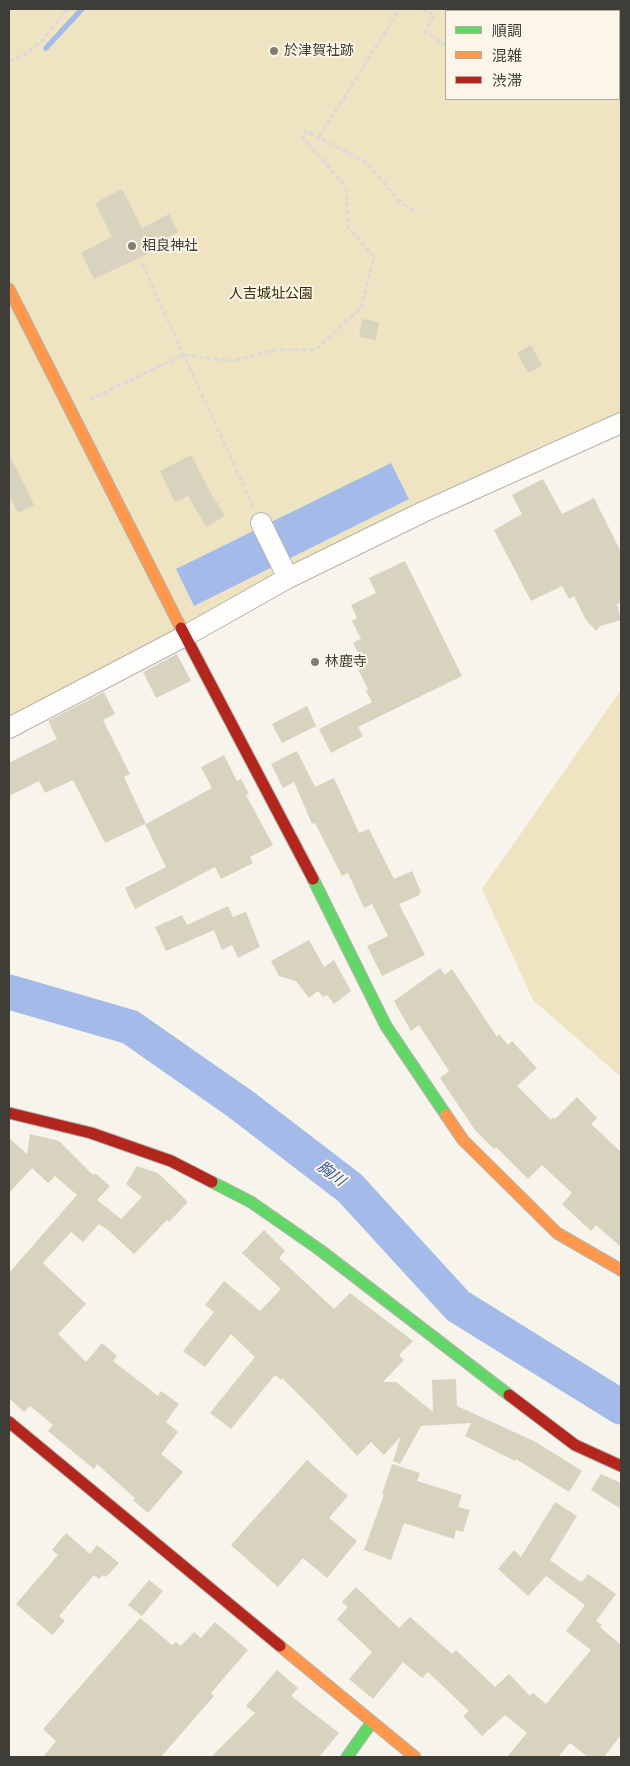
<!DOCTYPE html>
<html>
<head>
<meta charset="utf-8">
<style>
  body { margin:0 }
  #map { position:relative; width:630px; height:1766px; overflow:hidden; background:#f6f4eb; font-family:Rubik,"Noto Sans JP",sans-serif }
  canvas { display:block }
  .frame { position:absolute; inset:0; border:10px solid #3f3d37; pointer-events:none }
  .legend { position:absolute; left:445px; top:10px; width:175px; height:90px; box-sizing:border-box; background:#fbf6e7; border:1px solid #b0aca1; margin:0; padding:6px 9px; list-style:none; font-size:15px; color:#3f3d37 }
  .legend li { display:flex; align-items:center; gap:10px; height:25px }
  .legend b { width:25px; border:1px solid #b0aca1 }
</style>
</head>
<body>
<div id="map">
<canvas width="630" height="1766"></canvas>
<div class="frame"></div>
<ul class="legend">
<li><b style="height:6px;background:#63d668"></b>順調</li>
<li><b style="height:6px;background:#ff974d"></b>混雑</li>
<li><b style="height:6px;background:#b3261e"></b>渋滞</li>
</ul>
</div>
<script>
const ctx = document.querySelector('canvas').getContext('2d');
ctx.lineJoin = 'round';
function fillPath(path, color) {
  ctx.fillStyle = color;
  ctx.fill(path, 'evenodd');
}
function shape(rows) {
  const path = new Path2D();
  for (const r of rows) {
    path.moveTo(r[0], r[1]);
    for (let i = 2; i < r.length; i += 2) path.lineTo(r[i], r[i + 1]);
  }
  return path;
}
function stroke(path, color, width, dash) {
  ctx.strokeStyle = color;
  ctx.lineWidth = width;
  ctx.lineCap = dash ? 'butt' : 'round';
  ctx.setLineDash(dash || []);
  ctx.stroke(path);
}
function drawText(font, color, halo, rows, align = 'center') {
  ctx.font = font + ' Rubik,"Noto Sans JP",sans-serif';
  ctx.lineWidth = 4;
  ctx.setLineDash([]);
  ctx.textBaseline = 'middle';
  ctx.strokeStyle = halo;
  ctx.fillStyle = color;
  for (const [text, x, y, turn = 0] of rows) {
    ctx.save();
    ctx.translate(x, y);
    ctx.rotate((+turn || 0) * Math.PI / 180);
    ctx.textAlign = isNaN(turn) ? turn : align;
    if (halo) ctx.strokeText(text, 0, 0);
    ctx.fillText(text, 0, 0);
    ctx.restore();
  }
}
fillPath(shape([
  [9,9,621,9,621,415,9,722],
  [446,11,619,11,619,99,446,99],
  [621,690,621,1077,533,1000,482,889]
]), '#eee4c1');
fillPath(shape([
  [391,463,409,499,194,606,176,569]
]), '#a4bbea');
stroke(shape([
  [46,48,82,9]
]), '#a4bbea', 5.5);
stroke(shape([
  [9,992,130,1027,239,1103,350,1188,458,1306,621,1407]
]), '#a4bbea', 35);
fillPath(shape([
  [122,189,142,228,169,214,178,232,151,245,154,251,94,279,81,253,112,237,95,203],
  [362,319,379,322,376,340,359,337],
  [531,345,542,366,528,373,517,353],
  [9,454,34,505,18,513,9,495],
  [191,455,216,503,217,502,225,516,206,527,188,496,175,502,160,471],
  [543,479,562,514,594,498,621,552,621,603,617,604,621,620,600,626,596,631,586,620,574,596,569,599,562,586,531,601,494,530,522,514,512,495],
  [405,561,462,676,358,727,363,736,331,753,319,729,372,702,366,691,368,689,355,663,362,660,353,643,361,639,352,621,357,618,351,605,376,593,369,578],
  [177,654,191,681,156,698,143,672],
  [104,692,115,714,103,720,130,774,124,777,146,824,212,788,201,767,224,755,237,781,241,779,249,794,246,795,273,845,250,857,253,863,221,879,215,867,135,909,125,888,166,867,145,824,105,843,73,780,45,793,39,781,9,796,9,763,57,739,48,721],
  [307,706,316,726,282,743,272,724],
  [297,751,315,787,334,778,359,833,369,829,394,879,412,871,421,892,419,893,420,895,399,904,425,955,382,976,367,946,388,936,372,904,364,908,348,873,342,876,315,823,312,824,294,782,283,788,271,764],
  [228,906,233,917,246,912,260,947,238,958,232,945,222,950,214,930,166,951,155,927,182,915,187,925],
  [309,940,324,967,334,960,351,991,334,1004,327,995,323,997,318,991,309,998,296,981,279,976,271,961],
  [440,968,445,975,452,969,497,1037,499,1034,508,1045,512,1041,537,1068,517,1086,551,1120,553,1117,555,1119,577,1097,597,1118,591,1124,621,1152,621,1247,596,1225,591,1231,562,1204,572,1193,542,1165,528,1179,496,1147,494,1149,475,1130,440,1078,449,1071,419,1025,411,1031,394,1001],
  [30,1134,59,1141,93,1175,95,1173,110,1186,97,1200,121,1219,142,1197,126,1184,137,1166,158,1173,188,1202,169,1222,167,1220,134,1254,108,1230,99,1224,83,1242,71,1232,43,1263,86,1304,58,1334,86,1362,102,1343,117,1356,113,1361,158,1396,161,1391,179,1404,166,1422,178,1432,161,1454,183,1472,148,1513,133,1500,135,1498,97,1464,94,1469,48,1431,53,1425,30,1406,24,1412,9,1398,9,1273,77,1195,55,1176,48,1183,32,1168,9,1193,9,1138,27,1154],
  [264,1230,285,1251,279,1258,334,1309,350,1293,413,1341,399,1355,404,1360,383,1382,396,1382,433,1412,432,1380,456,1379,457,1406,536,1442,582,1471,569,1492,516,1459,515,1461,465,1436,471,1423,421,1426,400,1464,393,1461,401,1436,384,1455,371,1442,357,1456,315,1411,282,1378,281,1380,275,1375,231,1429,210,1413,255,1357,231,1334,205,1367,183,1351,214,1312,205,1305,224,1281,260,1311,281,1289,242,1253],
  [307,1460,348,1496,329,1518,357,1541,327,1578,303,1558,278,1587,231,1545],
  [392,1464,420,1473,417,1481,462,1495,458,1507,470,1510,463,1532,456,1530,454,1539,404,1523,391,1560,364,1550,384,1495,382,1494],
  [601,1474,621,1483,621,1509,591,1490],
  [555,1502,577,1516,550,1560,579,1581,582,1582,588,1574,616,1594,596,1621,602,1625,600,1627,621,1645,621,1735,604,1757,588,1757,570,1743,558,1757,507,1757,527,1733,505,1715,482,1736,463,1716,469,1711,428,1672,422,1678,403,1662,373,1699,349,1679,372,1652,337,1619,348,1607,342,1602,356,1587,399,1628,410,1617,452,1654,456,1650,495,1687,509,1674,530,1696,533,1693,546,1704,591,1650,566,1631,585,1605,546,1576,528,1596,498,1569,514,1550,521,1557],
  [66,1533,90,1554,97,1545,119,1563,106,1577,103,1575,99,1579,94,1575,59,1616,65,1621,52,1635,16,1604,58,1555,52,1550],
  [149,1580,163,1591,142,1616,128,1605],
  [140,1618,172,1645,176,1642,181,1646,194,1632,201,1638,215,1622,248,1650,211,1693,214,1696,161,1757,43,1757,56,1741,43,1729],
  [277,1670,298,1688,291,1696,339,1733,319,1757,211,1757,255,1713,246,1706]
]), '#d8d3be');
const street = shape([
  [261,523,288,578],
  [9,728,185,636,288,578,423,512,621,423]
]);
const fast = shape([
  [313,879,386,1026,446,1115],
  [212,1182,251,1202,320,1250,509,1395],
  [347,1757,372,1722]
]);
const slow = shape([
  [9,289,181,628],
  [446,1115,463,1140,557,1233,621,1270],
  [280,1646,415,1757]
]);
const jam = shape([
  [181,628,313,879],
  [9,1113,91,1133,171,1161,212,1182],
  [509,1395,575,1445,621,1466],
  [9,1422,280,1646]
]);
stroke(street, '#b4b3ac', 22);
stroke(fast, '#b4b3ac', 13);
stroke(slow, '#b4b3ac', 13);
stroke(jam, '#b4b3ac', 13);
stroke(shape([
  [422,9,434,15,425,32,446,45],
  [9,61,24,55,44,39,67,9],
  [319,137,400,9],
  [142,264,253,506],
  [89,400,183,355,233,361,274,350,315,350,361,308,374,257,348,227,346,187,302,136,306,131,366,162,401,203,417,212]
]), '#dcdad8', 3, [5, 2.5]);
stroke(street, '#fefdfc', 20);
stroke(fast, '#63d668', 11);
stroke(slow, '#ff974d', 11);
stroke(jam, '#b3261e', 11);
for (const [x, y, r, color] of [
  [274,51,5,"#7f7d76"],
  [132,246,5,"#7f7d76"],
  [315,662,5,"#7f7d76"]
]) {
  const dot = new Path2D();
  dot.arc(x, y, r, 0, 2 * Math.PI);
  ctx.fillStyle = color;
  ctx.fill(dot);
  stroke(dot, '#fbf6e7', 2);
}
drawText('14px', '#3f3d37', '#fbf6e7', [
  ["於津賀社跡",284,51],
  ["相良神社",142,246],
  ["林鹿寺",325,662]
], 'left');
drawText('14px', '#322901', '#fbf6e7', [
  ["人吉城址公園",271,294]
]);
drawText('italic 15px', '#2d50a4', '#fbf6e7', [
  ["胸川",331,1174,37]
]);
</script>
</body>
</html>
